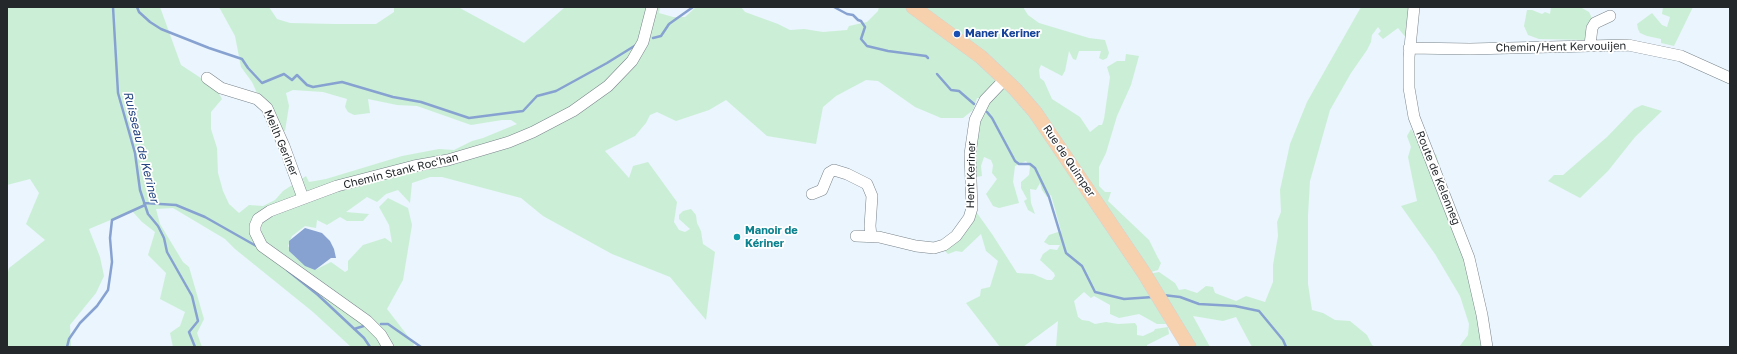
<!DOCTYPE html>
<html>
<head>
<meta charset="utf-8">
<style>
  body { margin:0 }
  #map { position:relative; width:1737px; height:354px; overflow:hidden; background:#eaf5fd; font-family:"Golos Text",sans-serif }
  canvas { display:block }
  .frame { position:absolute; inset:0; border:8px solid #24282b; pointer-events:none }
</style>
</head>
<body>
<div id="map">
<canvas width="1737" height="354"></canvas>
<div class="frame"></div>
</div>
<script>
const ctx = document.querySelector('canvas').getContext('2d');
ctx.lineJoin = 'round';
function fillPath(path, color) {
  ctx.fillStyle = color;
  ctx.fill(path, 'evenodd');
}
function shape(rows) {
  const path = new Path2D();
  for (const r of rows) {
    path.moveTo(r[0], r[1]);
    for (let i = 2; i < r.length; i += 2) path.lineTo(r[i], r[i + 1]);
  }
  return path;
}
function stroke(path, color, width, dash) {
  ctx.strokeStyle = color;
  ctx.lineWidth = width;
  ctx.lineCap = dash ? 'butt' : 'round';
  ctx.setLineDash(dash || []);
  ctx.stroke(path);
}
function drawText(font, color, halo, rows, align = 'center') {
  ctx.font = font + ' "Golos Text",sans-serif';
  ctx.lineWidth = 3.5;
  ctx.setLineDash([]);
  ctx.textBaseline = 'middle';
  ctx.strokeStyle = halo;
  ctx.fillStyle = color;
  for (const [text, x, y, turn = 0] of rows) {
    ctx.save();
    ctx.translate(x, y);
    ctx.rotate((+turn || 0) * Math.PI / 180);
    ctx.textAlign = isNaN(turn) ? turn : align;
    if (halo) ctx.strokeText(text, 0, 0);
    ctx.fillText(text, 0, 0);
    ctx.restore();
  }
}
fillPath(shape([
  [7,7,160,7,181,65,216,88,222,99,211,112,211,129,217,148,218,173,223,191,229,204,239,213,249,205,263,206,275,200,283,191,306,176,309,182,326,179,402,156,439,149,454,150,472,141,483,138,517,124,511,120,502,120,471,125,417,106,397,105,368,99,370,113,354,115,348,112,345,107,347,99,323,92,293,90,286,93,289,106,285,131,279,129,267,105,257,93,252,82,241,67,235,36,219,7,269,7,277,19,290,23,334,24,376,24,394,12,394,7,458,7,524,43,565,7,660,7,659,13,673,17,685,17,696,7,741,7,745,12,778,24,790,30,804,29,823,32,847,30,849,26,867,22,878,11,879,7,1023,7,1028,15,1039,23,1089,38,1105,40,1109,53,1107,58,1103,60,1099,58,1101,51,1079,51,1076,60,1073,59,1069,51,1065,71,1062,76,1041,65,1039,70,1040,78,1044,81,1052,99,1080,117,1090,132,1099,125,1102,125,1104,119,1110,77,1107,67,1117,61,1125,61,1126,54,1139,56,1131,85,1117,116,1106,153,1099,167,1099,186,1105,192,1111,192,1108,201,1149,240,1158,258,1161,263,1158,270,1138,276,1147,284,1166,324,1157,324,1139,314,1119,318,1110,314,1110,305,1094,296,1091,298,1084,292,1074,301,1078,317,1082,320,1089,321,1095,324,1106,322,1118,324,1135,323,1137,326,1137,335,1143,336,1154,331,1155,329,1168,327,1169,334,1147,345,1147,347,1056,347,1058,321,1023,347,1000,347,966,303,980,296,981,289,990,287,998,261,986,251,981,234,962,252,956,251,948,254,945,251,977,213,992,234,1017,273,1033,274,1047,280,1052,280,1055,276,1054,273,1040,260,1043,254,1050,249,1057,250,1060,245,1049,245,1044,242,1049,235,1061,231,1051,195,1047,197,1042,190,1040,183,1036,190,1030,189,1031,203,1035,214,1028,210,1024,201,1027,199,1021,188,1021,182,1029,175,1030,167,1026,161,1015,166,1013,182,1019,203,999,208,993,206,986,194,997,179,992,173,993,165,991,160,984,157,981,166,982,176,976,177,972,168,984,98,977,98,973,110,963,118,941,118,915,107,878,81,866,80,836,96,823,107,816,144,767,136,726,100,709,110,676,121,657,112,650,115,646,123,635,136,605,151,629,178,633,166,648,162,677,202,674,222,679,230,685,232,690,229,679,219,679,215,683,211,691,209,696,215,697,223,701,231,703,244,715,252,706,320,670,277,612,254,543,216,521,198,442,177,430,177,412,183,410,203,398,190,386,194,377,202,367,197,346,212,369,214,363,221,347,221,340,217,327,225,317,220,316,228,305,226,292,236,288,246,294,256,315,270,331,262,345,272,348,270,348,261,363,245,385,238,392,243,389,225,379,207,388,198,408,208,412,225,403,280,387,309,414,344,413,347,351,347,313,312,235,249,225,239,173,208,156,209,160,224,183,262,189,267,204,319,197,333,202,347,173,347,170,333,180,326,185,312,160,299,166,273,148,255,155,232,142,222,132,211,89,229,100,257,104,276,96,293,70,325,71,347,7,347,7,276,9,268,45,240,26,224,39,193,30,179,7,185],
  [1361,7,1413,7,1407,39,1398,28,1383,39,1378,34,1381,31,1378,27,1372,35,1371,42,1367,50,1351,73,1330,110,1310,181,1308,215,1308,284,1312,310,1323,313,1335,320,1350,321,1367,335,1372,345,1375,347,1252,347,1236,317,1223,321,1193,316,1210,347,1194,347,1148,274,1159,272,1175,283,1179,290,1185,289,1197,293,1206,286,1213,287,1215,293,1236,301,1246,296,1265,302,1273,282,1273,265,1278,236,1277,222,1281,212,1280,190,1290,144,1307,102],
  [1551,7,1580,7,1589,12,1592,18,1586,40,1539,39,1528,35,1524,26,1527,10,1532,10,1542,14,1545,12,1550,14],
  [1663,7,1693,7,1674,46,1661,43,1661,39,1647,36,1640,33,1638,29,1637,24,1652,13,1662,25,1667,27,1670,17,1662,14],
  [1642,105,1662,111,1635,137,1608,171,1580,198,1548,181,1554,175,1563,175,1607,137,1634,109],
  [1411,129,1426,154,1436,154,1451,202,1475,258,1481,302,1482,347,1459,347,1468,335,1469,324,1460,296,1435,254,1401,206,1417,201,1408,157,1411,147,1407,136]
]), '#cbefd6');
fillPath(shape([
  [305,228,322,233,330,241,334,249,336,258,331,258,315,270,305,266,289,251,289,241]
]), '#87a2d1');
stroke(shape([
  [113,7,118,93,135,153,140,190,148,214,158,226,164,238,167,252,192,296,198,321,189,332,195,347],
  [137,7,139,12,150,22,161,29,209,48,242,59,248,68,262,83,284,74,292,80,297,75,307,85,313,87,342,82,393,97,421,102,469,118,523,111,537,96,556,91,607,63,636,45],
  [834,7,847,14,853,15,858,20,861,21,865,27,861,39,867,46,888,51,926,56,928,58],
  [653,38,661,36,669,24,693,7],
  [937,74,951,90,959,91,974,104],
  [987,112,992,118,1015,161,1019,164,1030,164,1035,168,1049,197,1066,253,1082,266,1095,292,1124,299,1153,297],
  [144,203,176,205,205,217,258,247],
  [287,270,318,295,364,338,370,347],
  [1163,295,1180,297,1199,304,1235,306,1259,311,1283,340,1286,347],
  [381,324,388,324,421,347],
  [354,329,367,325],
  [67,347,69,339,80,323,97,306,108,290,112,262,110,238,112,220,145,205]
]), '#87a2d1', 2.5);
const minor = shape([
  [1414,7,1409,57,1409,88,1414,117,1469,258,1482,315,1487,347],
  [1590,45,1592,28,1595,23,1610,16],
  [1409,48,1470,49,1628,45,1681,56,1730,78],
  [207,78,221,88,257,99,267,108,284,146,303,198],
  [812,194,822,190,829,173,834,170,847,174,867,184,872,196,870,226,871,236],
  [856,236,879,237,916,246,934,248,944,245,956,236,969,218,972,208,970,154,975,120,985,100,1005,79],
  [388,347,381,335,367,321,262,246,255,232,255,226,258,219,270,211,337,186,414,166,448,160,509,142,533,132,573,111,608,86,632,61,643,42,652,7]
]);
const major = shape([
  [913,7,981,57,1015,89,1035,112,1144,273,1189,347]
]);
stroke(minor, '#7a848b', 12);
stroke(major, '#d3d4d5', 15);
stroke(minor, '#fff', 11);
stroke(major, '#f7d0ae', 14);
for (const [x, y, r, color] of [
  [957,34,4,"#1a4fb4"],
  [737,237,4,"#0f9aa8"]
]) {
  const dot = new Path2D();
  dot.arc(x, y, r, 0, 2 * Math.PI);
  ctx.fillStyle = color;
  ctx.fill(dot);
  stroke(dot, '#fff', 1.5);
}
drawText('bold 11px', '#164399', '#fff', [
  ["Maner Keriner",965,34]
], 'left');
drawText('11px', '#24282b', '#fff', [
  ["Chemin/Hent Kervouijen",1561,47,-1],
  ["Meilh Geriner",281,143,67],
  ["Rue de Quimper",1069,161,56],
  ["Chemin Stank Roc'han",401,171,-14],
  ["Hent Keriner",971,175,-89],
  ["Route de Kelenneg",1438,178,68]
]);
drawText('bold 11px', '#0d838f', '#fff', [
  ["Manoir de",745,231],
  ["Kériner",745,244]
], 'left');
drawText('italic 12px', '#264681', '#fff', [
  ["Ruisseau de Keriner",141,147,76]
]);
</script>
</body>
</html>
